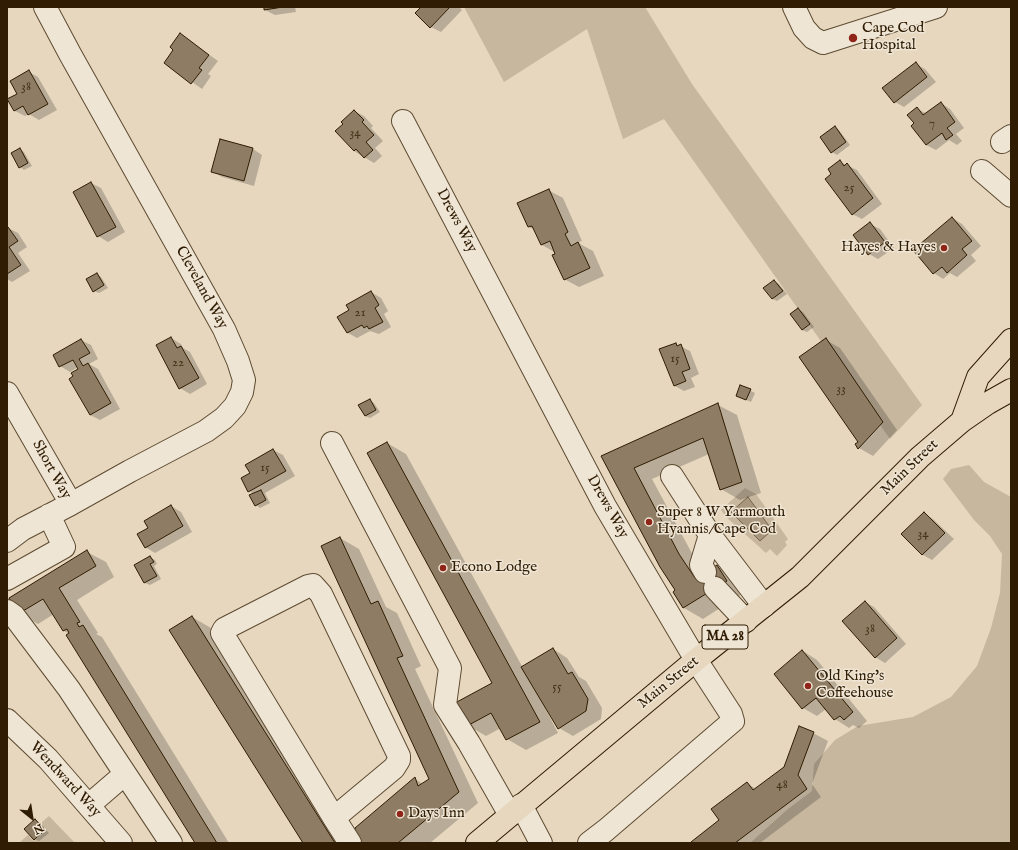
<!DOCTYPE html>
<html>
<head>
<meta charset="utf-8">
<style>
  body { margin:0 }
  #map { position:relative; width:1018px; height:850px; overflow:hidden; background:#e6d7be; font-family:"IM FELL English",serif }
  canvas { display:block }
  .frame { position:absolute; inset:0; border:8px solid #2f1c02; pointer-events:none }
  .north { position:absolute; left:12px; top:798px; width:40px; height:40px; -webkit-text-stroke:3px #efe5d5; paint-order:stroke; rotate:150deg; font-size:11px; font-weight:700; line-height:16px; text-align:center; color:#2f1c02 }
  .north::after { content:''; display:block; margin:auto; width:14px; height:18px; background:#2f1c02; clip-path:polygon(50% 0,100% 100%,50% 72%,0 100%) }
</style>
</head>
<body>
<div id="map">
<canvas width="1018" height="850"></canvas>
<div class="frame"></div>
<div class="north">N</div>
</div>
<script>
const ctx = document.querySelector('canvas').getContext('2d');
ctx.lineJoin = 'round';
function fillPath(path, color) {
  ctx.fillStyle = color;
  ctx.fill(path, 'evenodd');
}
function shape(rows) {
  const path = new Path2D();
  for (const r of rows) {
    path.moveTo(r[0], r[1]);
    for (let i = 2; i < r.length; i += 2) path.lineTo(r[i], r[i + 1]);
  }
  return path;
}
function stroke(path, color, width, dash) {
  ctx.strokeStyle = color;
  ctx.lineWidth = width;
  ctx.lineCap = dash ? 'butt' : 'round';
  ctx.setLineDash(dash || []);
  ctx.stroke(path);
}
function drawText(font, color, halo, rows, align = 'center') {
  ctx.font = font + ' "IM FELL English",serif';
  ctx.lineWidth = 3;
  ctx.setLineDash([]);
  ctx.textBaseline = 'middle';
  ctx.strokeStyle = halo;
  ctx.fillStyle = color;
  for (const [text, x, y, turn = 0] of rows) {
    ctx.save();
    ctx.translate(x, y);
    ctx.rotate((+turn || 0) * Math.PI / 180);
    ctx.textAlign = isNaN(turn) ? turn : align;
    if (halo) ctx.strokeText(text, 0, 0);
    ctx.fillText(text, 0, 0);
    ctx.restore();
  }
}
fillPath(shape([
  [464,7,645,7,692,84,922,405,890,439,664,119,623,139,587,29,504,82],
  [969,465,984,482,1011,497,1011,843,750,843,788,809,812,791,814,764,835,740,858,726,913,717,951,697,977,666,991,628,1000,593,1002,554,990,536,974,520,943,479,951,469],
  [745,488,756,494,788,539,785,542,787,545,777,556,770,549,766,553,726,517,721,510],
  [49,816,75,843,21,843,20,842,28,835,34,841,46,831,40,824]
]), '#c7b79e');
const water = shape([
  [748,497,772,530,760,541,731,512,748,497]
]);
fillPath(water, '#a8977e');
stroke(water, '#78664c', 1);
fillPath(shape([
  [265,7,295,7,296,12,275,15,265,10],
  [422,7,459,7,462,10,441,32,431,27,416,13],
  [180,34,218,61,208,74,211,76,202,89,165,63,175,50],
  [916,64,925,69,936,82,904,107,895,102],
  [29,72,38,77,57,110,39,120,29,114,25,116,15,111,9,99,18,94],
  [941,103,950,109,964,128,956,134,962,141,957,145,949,140,936,150,926,145,915,123,918,109,927,114],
  [354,111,364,116,373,126,371,128,383,141,375,148,382,156,374,163,354,151],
  [835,127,839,130,850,145,837,155,832,152],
  [221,141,253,149,262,155,254,186,222,177,212,171],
  [20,149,24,152,32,166,24,170,20,167],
  [840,162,857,170,882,204,862,219,852,214,833,174],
  [91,183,101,188,125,232,108,242,98,236],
  [548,190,563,198,582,241,579,242,580,244,593,251,604,276,579,287,564,279,556,253,542,245,536,230,529,227],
  [952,218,962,224,981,246,971,255,976,261,957,277,950,273,943,279,934,273],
  [870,224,880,229,894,248,878,259,869,254],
  [8,228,18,233,27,247,18,253,30,271,12,282,7,279,7,229],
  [97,274,101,277,108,288,99,293,94,291],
  [774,281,779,284,787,294,777,301,773,299,765,288],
  [371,292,381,298,388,311,384,314,391,327,379,334,370,331,357,338,348,333,350,310],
  [798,309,803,312,814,327,807,332,802,330],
  [171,338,181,344,183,348,190,352,207,384,190,394,180,388],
  [81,340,91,345,98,359,89,364,98,369,120,409,100,420,90,415,78,367,70,372,60,366],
  [826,340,840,348,897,430,873,456,859,448,856,444,860,442],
  [676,344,690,351,699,374,691,378,695,387,684,391,675,386],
  [741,386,755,393,751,402,737,396],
  [370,400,374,403,380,412,370,418,365,416],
  [718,405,737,415,761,493,740,500,721,489,709,454,652,479,703,574,717,566,736,577,745,592,703,619,684,608,674,593,677,591,602,456],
  [387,443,406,454,523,668,553,649,567,658,579,677,586,681,602,708,601,719,573,736,559,728,546,707,545,708,558,733,526,750,507,739,501,728,486,736,467,725,494,683],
  [273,450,283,455,295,476,265,493,270,503,260,508,256,505,254,494,249,491,251,473],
  [171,506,181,512,192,532,155,553,145,547,149,528],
  [924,513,933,519,954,539,932,560,923,555,902,534],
  [340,538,359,549,386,607,397,613,421,666,415,669,478,803,430,843,359,843,415,779,423,784,430,779],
  [87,552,106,562,114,577,77,600,98,633,96,634,102,637,229,843,196,843,70,634,64,631,54,614,38,624,19,613],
  [150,557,155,560,157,564,154,566,161,579,150,585,145,583,136,565],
  [865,602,874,607,906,644,885,663,875,657],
  [192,617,211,628,346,843,304,843],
  [803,651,817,660,867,721,859,728,853,725,849,728,835,719,826,709,817,716,803,708],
  [813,733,828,741,812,784,821,797,760,843,693,843,721,820,747,783,756,789,785,767],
  [35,820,39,823,49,833,39,841,35,839]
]), '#0003');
const building = shape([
  [264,7,283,7,264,10,264,7],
  [421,7,450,7,430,28,415,13,421,7],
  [180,33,209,55,199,68,202,70,191,84,164,63,173,50,170,47,180,33],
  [916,62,927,77,894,103,882,88,916,62],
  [29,70,48,104,28,115,23,106,14,111,7,99,17,94,10,81,29,70],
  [941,102,955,122,947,128,953,135,946,140,942,133,926,145,911,126,914,123,907,115,917,107,923,115,941,102],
  [354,110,364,120,362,122,374,135,366,142,373,150,364,158,356,149,354,151,335,131,343,124,341,122,354,110],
  [835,126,846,142,831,153,820,137,835,126],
  [220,139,253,148,244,181,211,172,220,139],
  [20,148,28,163,19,168,11,153,20,148],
  [840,160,844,166,847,163,873,198,852,215,825,179,831,174,828,169,840,160],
  [91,182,116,227,97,237,73,192,91,182],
  [549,189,568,232,565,234,571,246,578,242,590,268,564,280,552,255,555,254,550,241,541,245,532,226,528,227,517,203,549,189],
  [952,217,972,241,962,249,967,255,947,273,942,267,933,274,913,250,952,217],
  [870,222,885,242,868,255,853,235,870,222],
  [7,227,8,227,18,241,9,247,21,265,7,274,7,227],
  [97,273,104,285,93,292,86,279,97,273],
  [774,280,783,291,772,299,763,288,774,280],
  [371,291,379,305,375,308,383,322,369,329,367,326,364,328,362,325,347,333,337,317,349,310,346,305,371,291],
  [798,308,810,324,802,330,790,314,798,308],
  [171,337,177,348,181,346,199,378,179,389,156,345,171,337],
  [826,338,883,422,858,449,855,444,858,442,799,357,826,338],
  [81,339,90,353,79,359,83,366,88,363,111,403,90,415,69,379,73,376,71,373,78,369,73,360,59,367,53,355,81,339],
  [676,343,677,346,681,344,690,369,682,372,686,381,674,386,659,349,676,343],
  [740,385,751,389,746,400,736,396,740,385],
  [370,399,376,410,365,416,358,405,370,399],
  [718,403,742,482,720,490,703,438,634,468,679,554,695,578,717,565,727,581,683,608,673,592,675,590,660,567,601,456,718,403],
  [387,442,540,722,506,740,491,713,467,726,455,703,492,683,367,453,387,442],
  [273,449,286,471,248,492,241,478,250,473,245,465,273,449],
  [261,490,266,500,255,506,249,495,261,490],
  [171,505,183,526,145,548,137,534,148,528,144,521,171,505],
  [924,512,945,533,922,555,901,534,924,512],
  [340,537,371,604,378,601,403,656,397,658,459,792,398,843,358,843,355,840,355,828,415,777,418,786,429,779,321,546,340,537],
  [87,550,96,566,59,588,80,622,77,623,79,627,83,625,217,843,195,843,66,635,69,633,67,629,63,631,43,599,18,614,9,598,87,550],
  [150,556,154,562,150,564,157,576,144,583,134,565,150,556],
  [865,601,897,638,875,658,842,621,865,601],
  [192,616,335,843,303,843,169,630,192,616],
  [553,648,568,674,572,672,588,699,586,711,558,729,521,667,553,648],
  [802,650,853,712,844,720,840,716,834,720,816,698,802,709,774,674,802,650],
  [799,726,814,732,798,775,807,789,735,843,692,843,691,842,719,820,711,809,747,782,753,790,784,767,799,726],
  [35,819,45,830,34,840,24,829,35,819]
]);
fillPath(building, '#8e7d64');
stroke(building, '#2f1c02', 1);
const minor = shape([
  [45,7,70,54,224,329,238,361,244,380,242,392,235,406,224,418,206,431,130,471,71,504],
  [794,7,804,28,813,38,823,43,936,7],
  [403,121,605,506,696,660,731,714,733,721,606,830,589,843],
  [1002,142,1011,136],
  [982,171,1011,196],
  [7,393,71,504,23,529,7,541],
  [332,443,450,668,445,705,469,743,510,815],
  [672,476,710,535,764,606],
  [705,572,701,565,710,535],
  [7,579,64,547,49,515],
  [715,588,746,621],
  [7,611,14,616,69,689,171,843],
  [7,720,48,759,121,843],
  [89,805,125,774],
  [521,805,541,843],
  [334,818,394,768,399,760,399,756,321,594,313,585,308,586,224,629,222,633,334,818,350,843]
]);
const major = shape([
  [962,421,978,377,1011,340],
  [477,843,696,660,800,577,920,457,962,421,988,403,1011,390]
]);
stroke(minor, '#5d4b31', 24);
stroke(major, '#2f1c02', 24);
stroke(minor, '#efe5d5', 22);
stroke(major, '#e6d7be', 22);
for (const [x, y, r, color] of [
  [853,38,5,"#8f2418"],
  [944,248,4,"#8f2418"],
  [649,522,4,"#8f2418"],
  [443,568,4,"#8f2418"],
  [808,686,4,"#8f2418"],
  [400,814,4,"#8f2418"]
]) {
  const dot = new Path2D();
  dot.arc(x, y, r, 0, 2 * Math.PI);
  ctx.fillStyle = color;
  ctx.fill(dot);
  stroke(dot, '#efe5d5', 1.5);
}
drawText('13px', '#47341a', null, [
  ["38",26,87],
  ["7",932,124],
  ["34",355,133],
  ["25",849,188],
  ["21",360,313],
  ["15",675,359],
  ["22",178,363],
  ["33",841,389],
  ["15",265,468],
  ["34",923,534],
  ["38",870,629],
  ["55",557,687],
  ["48",782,785]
]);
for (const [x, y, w] of [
  [725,637,46]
]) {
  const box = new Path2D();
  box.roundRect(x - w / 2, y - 12, w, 24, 3);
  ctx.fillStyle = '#efe5d5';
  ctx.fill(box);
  stroke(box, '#2f1c02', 1);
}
drawText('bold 14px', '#2f1c02', null, [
  ["MA 28",725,637]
]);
drawText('15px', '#2f1c02', '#efe5d5', [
  ["Cape Cod",862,29],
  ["Hospital",862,46],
  ["Hayes & Hayes",936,248,"right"],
  ["Super 8 W Yarmouth",657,513],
  ["Hyannis/Cape Cod",657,530],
  ["Econo Lodge",451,568],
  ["Old King's",816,677],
  ["Coffeehouse",816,694],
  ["Days Inn",408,814]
], 'left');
drawText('15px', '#2f1c02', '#efe5d5', [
  ["Drews Way",456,221,62],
  ["Cleveland Way",201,288,61],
  ["Main Street",910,468,-44],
  ["Short Way",51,470,61],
  ["Drews Way",607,507,61],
  ["Main Street",669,683,-39],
  ["Wendward Way",65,780,47]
]);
</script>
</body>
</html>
